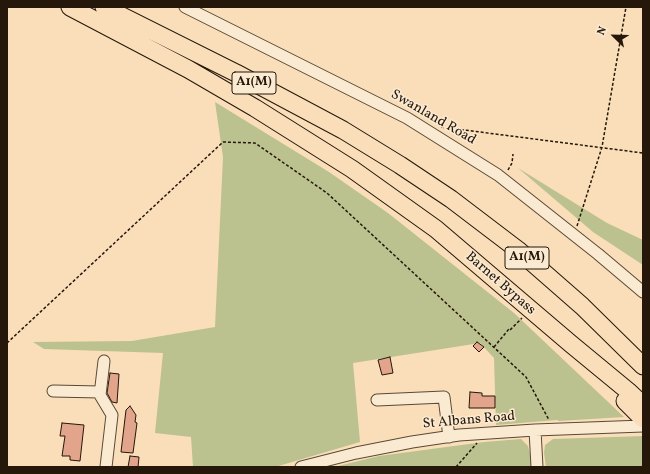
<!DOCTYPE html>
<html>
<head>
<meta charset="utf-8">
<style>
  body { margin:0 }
  #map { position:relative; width:650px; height:474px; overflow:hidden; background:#f9deb9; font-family:Vollkorn,serif }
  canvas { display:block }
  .frame { position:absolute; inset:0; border:8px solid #251709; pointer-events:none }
  .north { position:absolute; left:594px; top:16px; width:40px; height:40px; -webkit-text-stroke:3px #fbead2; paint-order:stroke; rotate:293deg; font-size:11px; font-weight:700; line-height:16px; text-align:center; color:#251709 }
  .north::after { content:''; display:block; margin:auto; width:14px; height:18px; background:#251709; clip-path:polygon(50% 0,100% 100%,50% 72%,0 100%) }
</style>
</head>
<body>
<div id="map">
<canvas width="650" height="474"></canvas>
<div class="frame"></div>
<div class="north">N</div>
</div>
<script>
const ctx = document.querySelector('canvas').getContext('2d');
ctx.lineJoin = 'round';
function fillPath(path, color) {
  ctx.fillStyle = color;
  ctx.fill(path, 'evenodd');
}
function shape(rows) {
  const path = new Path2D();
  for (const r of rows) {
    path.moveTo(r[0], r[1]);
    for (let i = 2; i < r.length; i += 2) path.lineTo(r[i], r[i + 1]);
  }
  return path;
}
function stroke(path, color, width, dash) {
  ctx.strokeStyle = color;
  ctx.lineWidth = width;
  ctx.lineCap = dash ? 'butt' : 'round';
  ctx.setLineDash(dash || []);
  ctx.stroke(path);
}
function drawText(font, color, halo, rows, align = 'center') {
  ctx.font = font + ' Vollkorn,serif';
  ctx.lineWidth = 3;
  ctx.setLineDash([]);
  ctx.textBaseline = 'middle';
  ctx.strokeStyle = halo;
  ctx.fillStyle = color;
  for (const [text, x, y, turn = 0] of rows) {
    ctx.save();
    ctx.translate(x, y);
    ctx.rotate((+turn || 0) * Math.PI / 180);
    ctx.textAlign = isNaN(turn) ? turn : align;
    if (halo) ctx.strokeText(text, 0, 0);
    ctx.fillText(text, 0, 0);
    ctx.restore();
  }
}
fillPath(shape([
  [215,102,329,172,388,213,514,313,624,417,559,421,557,420,496,425,494,358,480,343,353,363,360,442,275,467,193,467,191,437,155,433,163,353,44,349,33,342,132,341,215,327,223,157],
  [518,168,607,223,643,240,643,265,593,232],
  [643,436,643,467,546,467,544,453,545,445,553,439],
  [521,439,528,446,532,462,531,467,334,467,379,456,484,442]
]), '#bcc190');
const building = shape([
  [477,342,484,347,479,352,473,346,477,342],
  [390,357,393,373,382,375,378,360,390,357],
  [110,373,119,374,117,403,112,402,107,393,110,373],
  [470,392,482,393,482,396,495,396,495,408,469,408,470,392],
  [130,406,136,415,135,422,137,423,133,453,121,452,126,410,130,406],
  [62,423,84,425,80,461,70,460,70,456,62,456,65,436,60,436,62,423],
  [130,456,139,457,138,467,128,467,130,456]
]);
fillPath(building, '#e2a48a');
stroke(building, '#251709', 1);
const minor = shape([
  [185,7,407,118,498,175,598,254,643,292],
  [104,361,100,395,112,415,106,467],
  [53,391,100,392],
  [377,400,444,397,449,437],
  [535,430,537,467],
  [301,467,356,453,412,442,459,435,535,430,643,426]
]);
const highway = shape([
  [70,7,188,69,255,108,352,169,436,229,571,344,628,391,643,405],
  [104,7,236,73,343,130,400,165,451,199,518,250,582,306,643,366],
  [625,401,643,419]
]);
stroke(minor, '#5a4935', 13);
stroke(highway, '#251709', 19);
stroke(shape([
  [441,127,643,153],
  [508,170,512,163,513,154],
  [577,226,602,147,626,7],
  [7,343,223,142,255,143,327,193,526,377,549,420],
  [494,347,509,329,510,330,522,318],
  [456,467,477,443]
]), '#251709', 1.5, [3, 2]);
stroke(minor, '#fbead2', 11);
stroke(highway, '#f9deb9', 17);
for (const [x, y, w] of [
  [254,83,44],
  [527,258,44]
]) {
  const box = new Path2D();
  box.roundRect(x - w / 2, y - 11, w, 22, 3);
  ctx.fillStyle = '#fbead2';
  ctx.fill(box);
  stroke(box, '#251709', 1);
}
drawText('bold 13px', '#251709', null, [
  ["A1(M)",254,83],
  ["A1(M)",527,258]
]);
drawText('14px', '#251709', '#fbead2', [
  ["Swanland Road",433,118,30],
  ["Barnet Bypass",500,284,41],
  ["St Albans Road",469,421,-5]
]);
</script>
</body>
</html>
